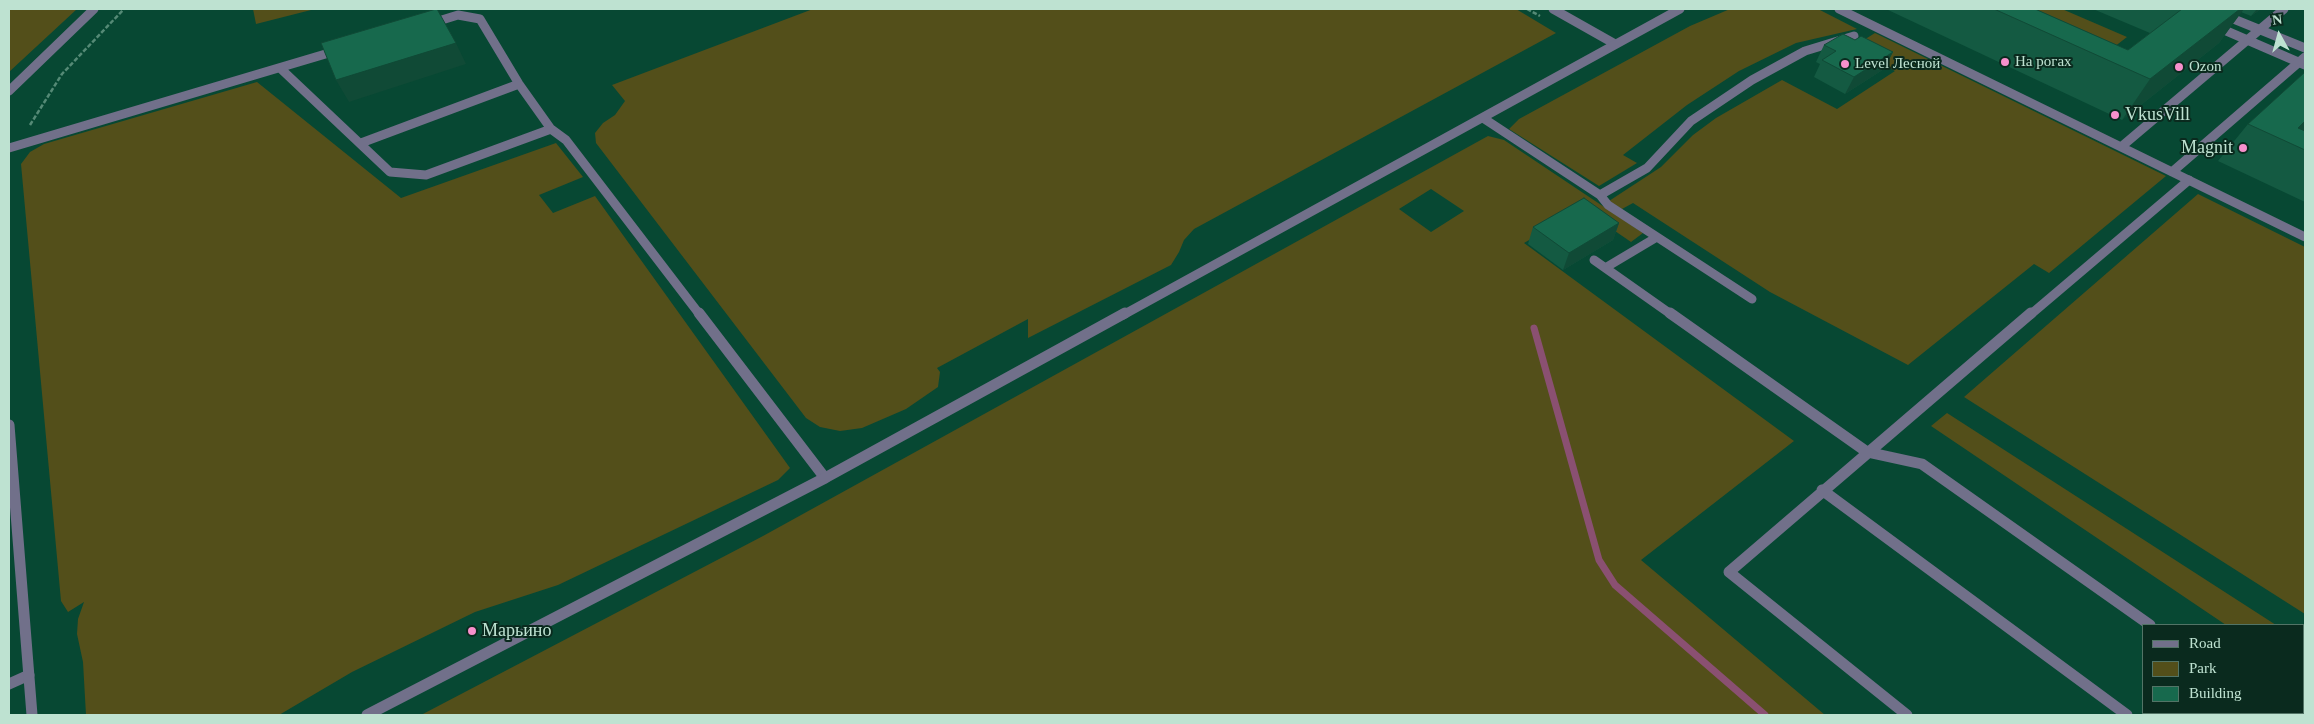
<!DOCTYPE html>
<html>
<head>
<meta charset="utf-8">
<style>
  body { margin:0 }
  #map { position:relative; width:2314px; height:724px; overflow:hidden; background:#074833; font-family:"Times New Roman",serif }
  canvas { display:block }
  .frame { position:absolute; inset:0; border:10px solid #bee2d1; pointer-events:none }
  .legend { position:absolute; left:2142px; top:624px; width:162px; height:90px; box-sizing:border-box; background:#0a2a1e; border:1px solid #527466; margin:0; padding:6px 9px; list-style:none; font-size:15px; color:#bee2d1 }
  .legend li { display:flex; align-items:center; gap:10px; height:25px }
  .legend b { width:25px; border:1px solid #527466 }
  .north { position:absolute; left:2254px; top:10px; width:50px; height:50px; -webkit-text-stroke:4px #0a2a1e; paint-order:stroke; rotate:353deg; font-size:14px; font-weight:700; line-height:20px; text-align:center; color:#bee2d1 }
  .north::after { content:''; display:block; margin:auto; width:18px; height:22px; background:#bee2d1; clip-path:polygon(50% 0,100% 100%,50% 72%,0 100%) }
</style>
</head>
<body>
<div id="map">
<canvas width="2314" height="724"></canvas>
<div class="frame"></div>
<ul class="legend">
<li><b style="height:6px;background:#71708a"></b>Road</li>
<li><b style="height:14px;background:#534f1a"></b>Park</li>
<li><b style="height:14px;background:#17694d"></b>Building</li>
</ul>
<div class="north">N</div>
</div>
<script>
const ctx = document.querySelector('canvas').getContext('2d');
ctx.lineJoin = 'round';
function fillPath(path, color) {
  ctx.fillStyle = color;
  ctx.fill(path, 'evenodd');
}
function shape(rows) {
  const path = new Path2D();
  for (const r of rows) {
    path.moveTo(r[0], r[1]);
    for (let i = 2; i < r.length; i += 2) path.lineTo(r[i], r[i + 1]);
  }
  return path;
}
function stroke(path, color, width, dash) {
  ctx.strokeStyle = color;
  ctx.lineWidth = width;
  ctx.lineCap = dash ? 'butt' : 'round';
  ctx.setLineDash(dash || []);
  ctx.stroke(path);
}
function drawText(font, color, halo, rows, align = 'center') {
  ctx.font = font + ' "Times New Roman",serif';
  ctx.lineWidth = 4;
  ctx.setLineDash([]);
  ctx.textBaseline = 'middle';
  ctx.strokeStyle = halo;
  ctx.fillStyle = color;
  for (const [text, x, y, turn = 0] of rows) {
    ctx.save();
    ctx.translate(x, y);
    ctx.rotate((+turn || 0) * Math.PI / 180);
    ctx.textAlign = isNaN(turn) ? turn : align;
    if (halo) ctx.strokeText(text, 0, 0);
    ctx.fillText(text, 0, 0);
    ctx.restore();
  }
}
fillPath(shape([
  [9,9,77,9,9,72],
  [253,9,315,9,256,24],
  [813,9,1516,9,1556,33,1194,229,1184,240,1179,252,1171,265,1028,338,1028,319,937,368,940,372,938,387,906,409,862,428,840,431,820,427,806,418,596,143,595,133,603,123,615,115,625,101,612,85],
  [1730,9,1818,9,1857,29,1796,43,1739,71,1687,105,1623,155,1637,163,1599,186,1509,129,1519,119,1690,26],
  [1987,9,2062,9,2127,37,2087,68],
  [1875,33,2166,176,2049,273,2034,264,1908,365,1770,292,1633,203,1622,209,1609,201,1661,167,1693,135,1716,118,1782,80,1837,109,1895,71,1851,48],
  [257,82,401,198,556,143,583,177,539,195,553,213,595,196,790,468,778,480,558,585,475,612,352,672,279,715,86,715,83,662,77,634,78,619,84,602,68,612,61,601,21,164,30,152,44,144],
  [1488,136,1504,140,1643,233,1631,242,1583,209,1524,243,1794,441,1641,560,1825,715,421,715,763,536],
  [1431,189,1464,211,1431,232,1399,209],
  [2198,194,2305,247,2305,614,1964,397],
  [1947,413,2276,625,2226,625,1931,426],
  [2303,643,2305,644,2305,715,2263,715,2265,713,2303,713]
]), '#534f1a');
stroke(shape([
  [1534,328,1599,560,1615,585,1765,715]
]), '#8a5071', 7);
stroke(shape([
  [1527,9,1540,16],
  [30,125,62,74,124,9]
]), '#558a76', 2.5, [4.5, 2]);
stroke(shape([
  [2209,9,2305,48],
  [432,23,458,15,480,19,519,84,551,129,566,140,700,315],
  [2215,26,2305,65],
  [280,68,390,172,426,175,551,129],
  [1483,118,1600,195,1647,168,1691,121,1752,80,1805,51,1854,36],
  [361,143,519,84],
  [9,148,339,50],
  [1600,195,1608,205,1752,299],
  [1594,260,1672,315],
  [1605,268,1657,237],
  [2030,315,2189,180]
]), '#71708a', 9);
stroke(shape([
  [699,313,825,478],
  [1670,313,1867,452,1922,464,2150,625],
  [1822,490,2127,715],
  [9,684,29,675],
  [1907,715,1729,572,2031,313]
]), '#71708a', 11);
stroke(shape([
  [1553,9,1615,44],
  [1839,9,2305,237],
  [2121,147,2284,9],
  [2172,172,2305,57]
]), '#71708a', 9);
stroke(shape([
  [9,91,94,9],
  [1123,315,1680,9]
]), '#71708a', 9);
stroke(shape([
  [9,425,32,715],
  [367,715,825,478,1125,313]
]), '#71708a', 11);
fillPath(shape([
  [1886,9,2035,9,2128,50,2150,33,2093,9,2261,9,2251,16,2241,12,2219,43,2122,120],
  [1855,40,1893,52,1884,69,1845,94,1814,77,1820,64,1816,62,1824,45],
  [2248,124,2305,131,2305,202,2218,161],
  [1619,223,1613,240,1563,270,1528,244,1533,227]
]), '#145a42');
fillPath(shape([
  [2240,9,2244,9,2219,43,2122,120,2150,79],
  [2257,9,2261,9,2251,16],
  [456,43,466,64,349,102,336,80],
  [1893,52,1884,69,1845,94,1854,77],
  [2305,121,2305,129,2290,143,2298,128],
  [1619,223,1613,240,1563,270,1569,253]
]), '#104a36');
const building = shape([
  [436,9,437,9,456,43,336,80,321,43,436,9],
  [1994,9,2035,9,2128,50,2182,9,2240,9,2150,79,1994,9],
  [1843,34,1855,40,1861,36,1893,52,1854,77,1822,60,1836,51,1824,45,1843,34],
  [2305,72,2305,121,2298,128,2305,131,2305,150,2248,124,2305,72],
  [1584,198,1619,223,1569,253,1533,227,1584,198]
]);
fillPath(building, '#17694d');
stroke(building, '#104a36', 1);
for (const [x, y, r, color] of [
  [2005,62,5,"#f890cc"],
  [1845,64,5,"#f890cc"],
  [2179,67,5,"#f890cc"],
  [2115,115,5,"#f890cc"],
  [2243,148,5,"#f890cc"],
  [472,631,5,"#f890cc"]
]) {
  const dot = new Path2D();
  dot.arc(x, y, r, 0, 2 * Math.PI);
  ctx.fillStyle = color;
  ctx.fill(dot);
  stroke(dot, '#0a2a1e', 2);
}
drawText('15px', '#bee2d1', '#0a2a1e', [
  ["На рогах",2015,62],
  ["Level Лесной",1855,64],
  ["Ozon",2189,67]
], 'left');
drawText('18px', '#bee2d1', '#0a2a1e', [
  ["VkusVill",2125,115],
  ["Magnit",2233,148,"right"],
  ["Марьино",482,631]
], 'left');
</script>
</body>
</html>
